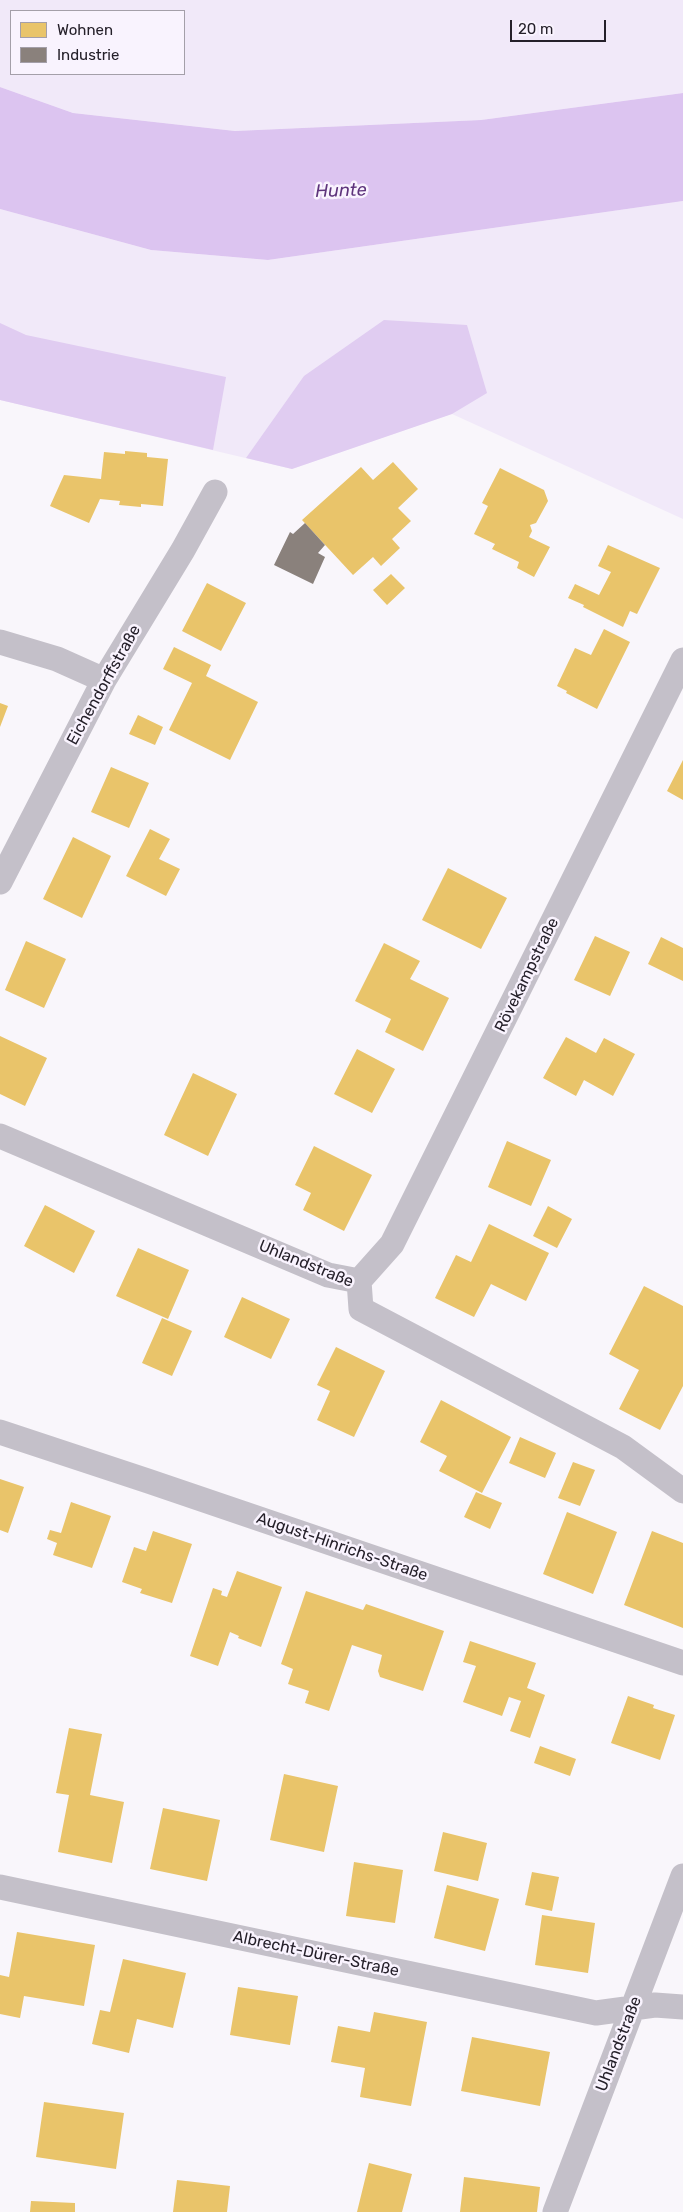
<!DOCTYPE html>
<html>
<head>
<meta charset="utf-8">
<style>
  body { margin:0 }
  #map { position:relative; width:683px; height:2212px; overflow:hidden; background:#f9f6fb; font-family:Rubik,sans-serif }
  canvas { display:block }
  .legend { position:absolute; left:10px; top:10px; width:175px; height:65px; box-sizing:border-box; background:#f9f3fe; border:1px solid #a49fa9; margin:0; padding:6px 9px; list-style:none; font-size:15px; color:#25202a }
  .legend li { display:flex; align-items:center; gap:10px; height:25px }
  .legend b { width:25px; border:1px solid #a49fa9 }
  .scale { position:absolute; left:510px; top:20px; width:96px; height:22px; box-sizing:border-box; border:2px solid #25202a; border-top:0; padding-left:6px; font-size:15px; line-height:18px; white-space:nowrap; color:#25202a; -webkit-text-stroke:4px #f9f3fe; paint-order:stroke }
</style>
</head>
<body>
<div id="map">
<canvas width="683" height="2212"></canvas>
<ul class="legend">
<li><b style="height:14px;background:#e9c46a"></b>Wohnen</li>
<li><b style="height:14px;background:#8a817c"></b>Industrie</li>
</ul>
<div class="scale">20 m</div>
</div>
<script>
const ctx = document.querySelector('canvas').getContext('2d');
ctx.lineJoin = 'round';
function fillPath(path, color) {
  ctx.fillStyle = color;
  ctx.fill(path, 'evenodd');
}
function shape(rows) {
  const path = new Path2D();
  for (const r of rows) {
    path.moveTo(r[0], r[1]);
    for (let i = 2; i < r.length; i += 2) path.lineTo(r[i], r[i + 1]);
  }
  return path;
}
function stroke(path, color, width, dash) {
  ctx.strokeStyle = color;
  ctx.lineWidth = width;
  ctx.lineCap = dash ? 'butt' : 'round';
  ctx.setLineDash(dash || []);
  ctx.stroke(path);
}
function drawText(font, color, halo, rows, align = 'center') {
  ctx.font = font + ' Rubik,sans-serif';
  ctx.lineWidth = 5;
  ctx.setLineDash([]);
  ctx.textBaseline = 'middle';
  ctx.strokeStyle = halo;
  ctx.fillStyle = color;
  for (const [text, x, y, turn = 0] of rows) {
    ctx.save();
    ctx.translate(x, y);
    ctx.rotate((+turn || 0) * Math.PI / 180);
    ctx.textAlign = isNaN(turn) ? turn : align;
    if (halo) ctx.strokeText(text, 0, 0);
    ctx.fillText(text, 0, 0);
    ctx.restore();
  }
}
fillPath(shape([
  [0,0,683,0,683,93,481,120,235,131,73,113,0,87],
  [11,11,184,11,184,74,11,74],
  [683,201,683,519,452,414,292,469,0,400,0,209,151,250,268,260]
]), '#f1e9f9');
fillPath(shape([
  [384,320,467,325,487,393,452,414,292,469,246,458,304,376],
  [0,323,26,335,226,377,213,450,0,400]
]), '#e0ccf1');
fillPath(shape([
  [0,87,73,113,235,131,481,120,683,93,683,201,268,260,151,250,0,209]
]), '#dcc4f0');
fillPath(shape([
  [125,451,147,453,147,457,168,459,163,506,141,504,141,507,119,505,120,501,100,499,89,523,50,506,64,475,101,479,104,452,125,454],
  [393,462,418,489,398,508,411,521,392,539,400,548,381,566,373,557,353,575,302,520,361,467,373,480],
  [500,468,544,490,548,501,536,523,530,525,532,531,529,537,550,547,534,577,517,568,519,562,492,549,495,544,474,534,488,506,482,503],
  [608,545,660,568,637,614,630,611,623,627,583,607,584,605,568,598,575,584,599,595,611,572,598,566],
  [391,574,405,588,387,605,373,590],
  [207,583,246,603,221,651,182,631],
  [604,629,630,642,597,709,566,693,567,691,557,686,575,648,591,655],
  [174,647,211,665,206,676,258,702,230,760,169,730,192,683,163,669],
  [0,703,8,706,0,727],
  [138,715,163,727,155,745,129,734],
  [683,760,683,800,667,791],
  [111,767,149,783,129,828,91,812],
  [150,829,170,839,159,859,180,869,166,896,126,876],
  [73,837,111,856,82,918,43,899],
  [448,868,507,898,481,949,422,920],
  [595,936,630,952,610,996,574,980],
  [661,937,683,948,683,981,648,964],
  [26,941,66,959,44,1008,5,990],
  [384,943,420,961,410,979,449,998,423,1051,385,1032,391,1019,355,1001],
  [0,1036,47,1058,25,1106,0,1094],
  [566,1037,596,1053,604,1038,635,1054,613,1096,584,1080,576,1096,543,1078],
  [357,1049,395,1069,372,1113,334,1094],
  [193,1073,237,1094,208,1156,164,1135],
  [507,1141,551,1160,531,1206,488,1187],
  [314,1146,372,1175,344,1231,303,1210,311,1193,295,1185],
  [45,1205,95,1231,74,1273,24,1246],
  [548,1206,572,1219,557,1248,533,1236],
  [489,1224,549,1253,526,1301,491,1284,474,1317,435,1298,456,1255,471,1262],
  [138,1248,189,1270,168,1319,116,1296],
  [644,1286,683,1306,683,1386,660,1430,619,1409,639,1370,609,1354],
  [242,1297,290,1319,271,1359,224,1337],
  [162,1318,192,1331,172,1376,142,1363],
  [336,1347,385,1371,354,1437,317,1420,330,1391,317,1385],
  [441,1400,511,1437,482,1493,439,1471,447,1456,420,1442],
  [520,1437,556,1453,545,1478,509,1463],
  [573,1462,595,1470,580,1506,558,1498],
  [0,1479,24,1487,8,1533,0,1530],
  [476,1492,502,1503,490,1529,464,1517],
  [71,1502,111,1516,92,1568,53,1555,57,1543,47,1539,50,1530,61,1533],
  [567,1512,617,1532,593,1594,543,1574],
  [153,1531,192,1544,172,1603,140,1593,142,1589,122,1582,134,1547,146,1551],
  [652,1531,683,1543,683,1628,624,1605],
  [237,1571,282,1587,261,1647,238,1638,239,1636,230,1632,218,1666,190,1656,213,1588,222,1591,221,1595,227,1597],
  [306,1591,363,1610,366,1604,444,1631,423,1691,380,1677,378,1671,382,1655,352,1645,329,1711,305,1703,309,1691,288,1684,293,1669,281,1664],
  [470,1641,536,1663,527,1688,545,1695,530,1738,510,1731,521,1701,509,1697,502,1716,463,1702,476,1666,463,1662],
  [628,1696,654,1705,653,1708,675,1715,660,1760,611,1743],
  [69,1728,102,1734,90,1795,124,1802,112,1863,58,1852,69,1795,56,1793],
  [540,1746,576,1759,570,1776,534,1763],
  [284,1774,338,1786,324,1852,270,1840],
  [163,1808,220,1820,207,1881,150,1869],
  [443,1832,487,1843,478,1881,434,1871],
  [354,1862,403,1870,395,1923,346,1916],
  [532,1872,559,1877,552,1911,525,1905],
  [447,1885,499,1899,485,1951,434,1938],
  [542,1915,595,1923,588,1973,535,1965],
  [17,1932,95,1945,84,2006,24,1996,20,2018,0,2014,0,1975,9,1977],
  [123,1959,186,1973,173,2028,137,2019,129,2053,92,2044,100,2010,110,2012],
  [238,1987,298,1996,290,2045,230,2035],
  [374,2012,427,2022,411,2106,360,2097,365,2068,331,2062,338,2026,370,2032],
  [472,2037,550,2052,540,2106,461,2091],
  [44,2102,124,2113,116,2169,36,2157],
  [369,2163,412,2174,402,2212,357,2212],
  [464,2177,540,2187,537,2212,460,2212],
  [177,2180,230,2186,227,2212,173,2212],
  [31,2201,75,2203,75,2212,30,2212]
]), '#e9c46a');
fillPath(shape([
  [305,523,325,545,318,553,325,557,313,584,274,565,290,532,293,534]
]), '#8a817c');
stroke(shape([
  [0,642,57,659,104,680],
  [0,882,104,680,183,550,215,492],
  [0,1136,328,1275,359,1281],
  [359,1281,392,1244,683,660],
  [359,1281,361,1309,623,1447,683,1491],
  [0,1432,148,1481,683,1663],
  [0,1887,596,2013,655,2005,683,2007],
  [555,2212,683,1876]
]), '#c4c0c9', 25);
drawText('16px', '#25202a', '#f9f3fe', [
  ["Eichendorffstraße",104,685,-61],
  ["Rövekampstraße",527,975,-64],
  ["Uhlandstraße",306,1264,22],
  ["August-Hinrichs-Straße",342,1547,19],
  ["Albrecht-Dürer-Straße",316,1954,12],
  ["Uhlandstraße",619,2044,-69]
]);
drawText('italic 18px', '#5e347c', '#f9f3fe', [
  ["Hunte",341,191,-2]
]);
</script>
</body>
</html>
